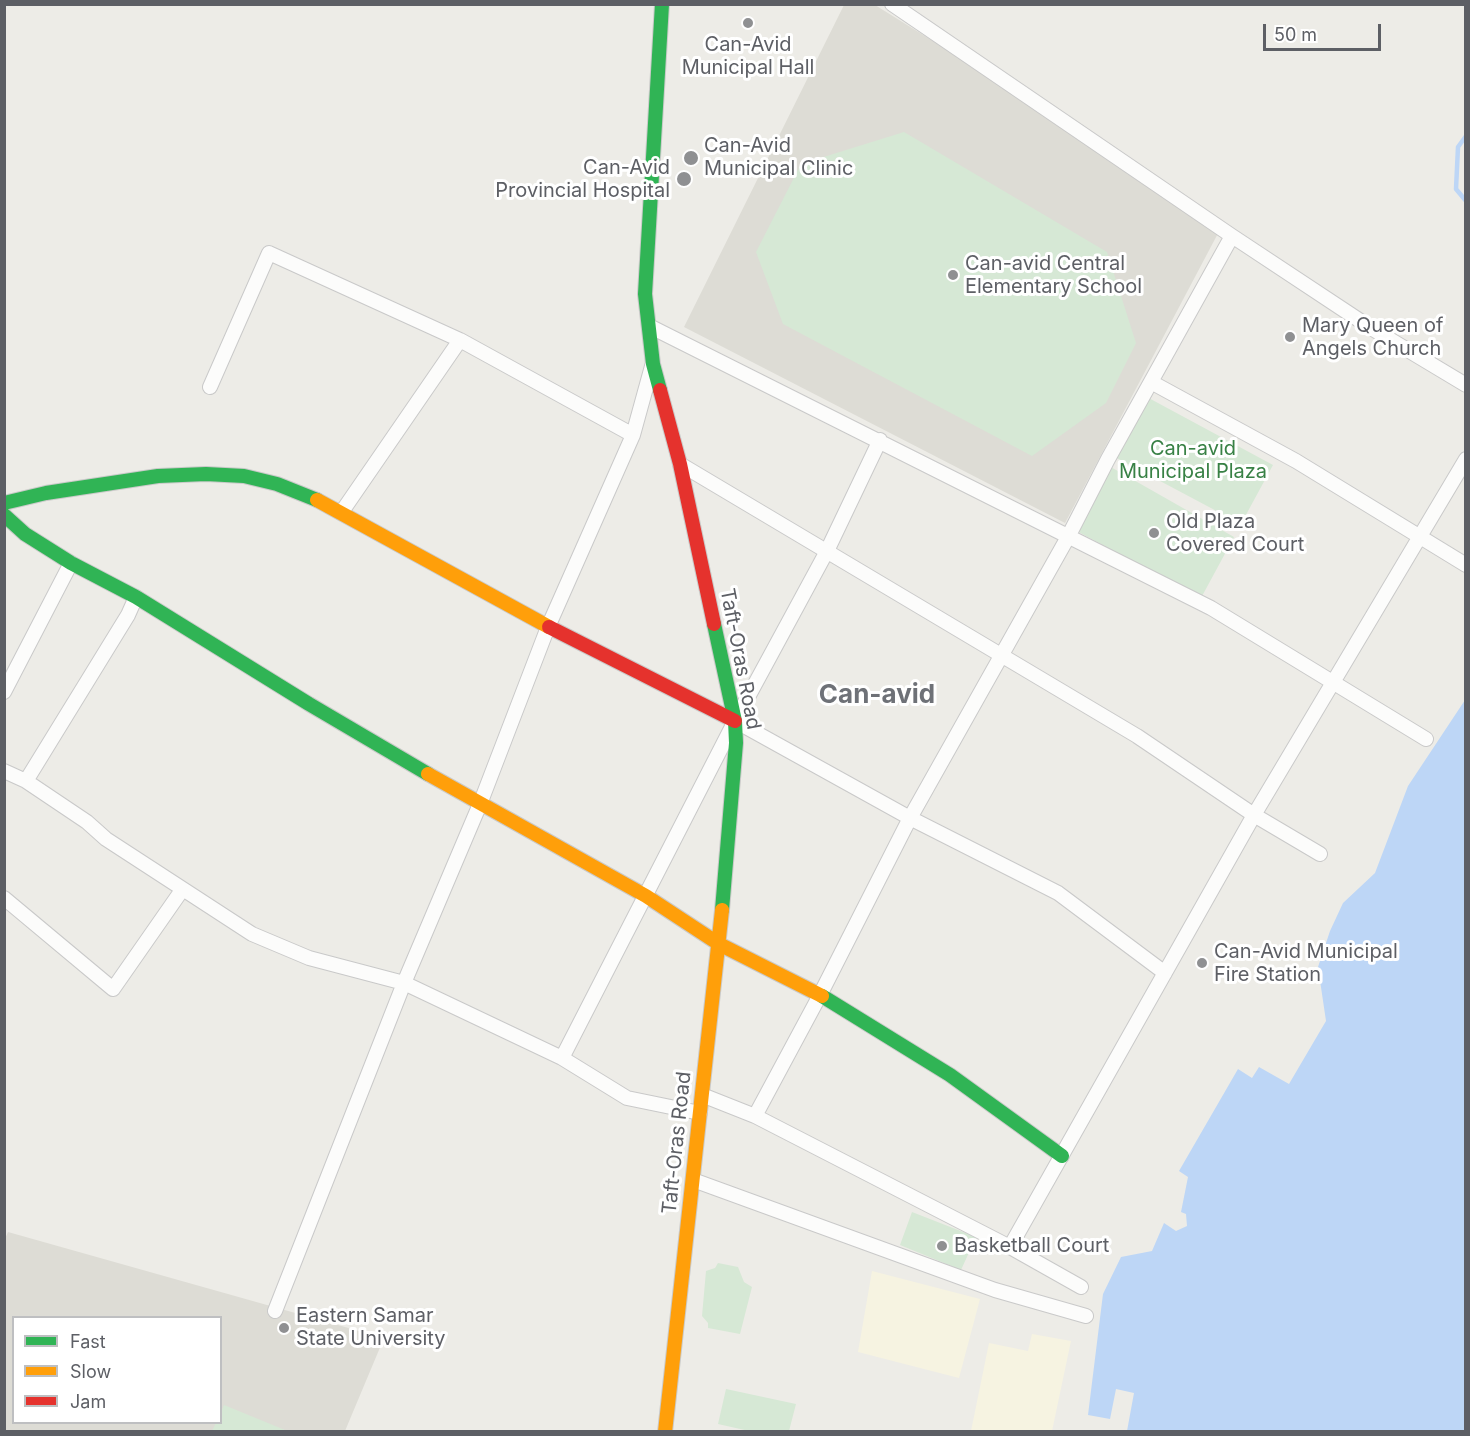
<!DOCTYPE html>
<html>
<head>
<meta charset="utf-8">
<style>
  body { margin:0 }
  #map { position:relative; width:1470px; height:1436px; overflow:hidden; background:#edece7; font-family:Inter,sans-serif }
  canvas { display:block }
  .frame { position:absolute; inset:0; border:6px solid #5d5f65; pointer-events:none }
  .legend { position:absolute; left:12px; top:1316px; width:210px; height:108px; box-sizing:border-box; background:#fff; border:2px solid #bebfc1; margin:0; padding:8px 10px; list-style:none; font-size:18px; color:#5d5f65 }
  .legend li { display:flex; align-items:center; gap:12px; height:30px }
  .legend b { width:30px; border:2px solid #bebfc1 }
  .scale { position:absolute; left:1263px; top:24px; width:118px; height:27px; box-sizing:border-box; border:3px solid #5d5f65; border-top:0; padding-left:8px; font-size:18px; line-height:21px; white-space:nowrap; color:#5d5f65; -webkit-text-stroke:4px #fff; paint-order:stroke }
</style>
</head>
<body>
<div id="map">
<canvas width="1470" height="1436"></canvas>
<div class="frame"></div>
<ul class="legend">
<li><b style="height:8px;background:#30b455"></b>Fast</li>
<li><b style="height:8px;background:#ff9f0a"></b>Slow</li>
<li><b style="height:8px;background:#e5322d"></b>Jam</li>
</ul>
<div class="scale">50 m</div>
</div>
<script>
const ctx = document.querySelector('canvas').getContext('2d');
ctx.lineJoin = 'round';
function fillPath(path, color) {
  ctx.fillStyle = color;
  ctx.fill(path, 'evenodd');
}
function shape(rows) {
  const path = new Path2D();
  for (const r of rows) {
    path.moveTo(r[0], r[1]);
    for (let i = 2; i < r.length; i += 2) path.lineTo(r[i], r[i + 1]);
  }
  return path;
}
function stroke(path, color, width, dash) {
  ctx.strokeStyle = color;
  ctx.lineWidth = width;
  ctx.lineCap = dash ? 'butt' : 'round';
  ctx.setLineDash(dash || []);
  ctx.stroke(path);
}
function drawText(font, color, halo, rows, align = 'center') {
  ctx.font = font + ' Inter,sans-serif';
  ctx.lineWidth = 6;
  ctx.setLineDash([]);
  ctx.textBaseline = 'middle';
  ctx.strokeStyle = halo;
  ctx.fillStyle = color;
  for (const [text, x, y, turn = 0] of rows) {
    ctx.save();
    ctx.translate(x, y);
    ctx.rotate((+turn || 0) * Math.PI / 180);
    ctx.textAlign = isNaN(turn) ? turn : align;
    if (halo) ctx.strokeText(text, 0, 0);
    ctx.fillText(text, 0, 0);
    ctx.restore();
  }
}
fillPath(shape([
  [872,1271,980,1299,959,1378,858,1352],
  [1032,1334,1071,1341,1052,1431,971,1431,989,1343,1028,1351]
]), '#f6f3e1');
fillPath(shape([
  [844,5,875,5,1224,222,1065,523,684,327],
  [8,1232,384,1338,345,1431,5,1432,4,1241],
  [14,1318,220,1318,220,1422,14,1422]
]), '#dddcd5');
fillPath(shape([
  [904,132,1107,252,1136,343,1106,403,1032,456,783,324,756,252,801,164],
  [1145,396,1273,465,1241,524,1113,456],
  [1109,466,1234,537,1201,598,1073,529],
  [912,1212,976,1237,961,1270,900,1245],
  [718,1263,738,1267,744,1282,752,1287,740,1334,708,1328,708,1323,702,1316,706,1271,715,1268],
  [726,1389,796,1404,789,1431,749,1431,718,1424],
  [224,1405,285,1430,285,1431,212,1431,216,1423,220,1422,221,1412]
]), '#d6e8d5');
fillPath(shape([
  [1465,700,1465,1431,1127,1431,1134,1393,1116,1389,1110,1419,1088,1415,1103,1294,1121,1257,1152,1251,1164,1223,1176,1231,1187,1226,1186,1214,1181,1212,1188,1177,1179,1171,1238,1069,1252,1078,1259,1067,1289,1084,1326,1021,1318,967,1330,931,1343,903,1375,873,1408,786]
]), '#bdd6f6');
stroke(shape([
  [1466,136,1458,147,1456,189,1466,201]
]), '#bdd6f6', 4.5);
const street = shape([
  [892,4,1232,236,1371,328,1466,385],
  [649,326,1211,608,1426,739],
  [1151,382,1296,461,1466,565],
  [210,387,269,253,460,340],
  [680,464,1137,736,1254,815,1320,854],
  [341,513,460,340,633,435],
  [4,692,71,563],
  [735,721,910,818,1058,893,1165,973],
  [4,771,26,781,87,822,106,839,252,934,309,958,404,983,562,1058,627,1098,700,1113],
  [26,781,128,615,136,597],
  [4,898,113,989,182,890],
  [562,1058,735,721,827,551,880,440],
  [702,1095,755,1116,1010,1247,1081,1287],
  [755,1116,820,995,910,818,1068,537,1108,459,1232,236],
  [693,1180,995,1290,1086,1316],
  [1010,1247,1254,815,1466,459],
  [275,1311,404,983,480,804,548,627,633,435,652,366]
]);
const fast = shape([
  [660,390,653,364,645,294,662,4],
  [4,503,46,493,158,476,206,474,244,476,277,484,317,500],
  [4,515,25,534,71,563,136,597,309,704,428,774],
  [714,624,735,721,736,743,722,910],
  [822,996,950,1075,1062,1156]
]);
const slow = shape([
  [317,500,549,627],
  [428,774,646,896,719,944,822,996],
  [665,1432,722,910]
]);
const jam = shape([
  [660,390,680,464,714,624],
  [549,627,735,721]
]);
stroke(street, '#c9c9c9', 16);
stroke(fast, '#cacac9', 16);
stroke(slow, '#cacac9', 16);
stroke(jam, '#cacac9', 16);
stroke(street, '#fcfcfb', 14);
stroke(fast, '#30b455', 14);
stroke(slow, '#ff9f0a', 14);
stroke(jam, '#e5322d', 14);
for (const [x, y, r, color] of [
  [748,23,6,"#8f9092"],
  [691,158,8,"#8f9092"],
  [684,179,8,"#8f9092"],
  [953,275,6,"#8f9092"],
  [1290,337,6,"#8f9092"],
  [1154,533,6,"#8f9092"],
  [1202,963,6,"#8f9092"],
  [942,1246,6,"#8f9092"],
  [284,1328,6,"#8f9092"]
]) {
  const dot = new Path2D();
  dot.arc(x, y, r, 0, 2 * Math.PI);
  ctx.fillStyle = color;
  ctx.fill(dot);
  stroke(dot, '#fff', 2);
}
drawText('20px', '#5d5f65', '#fff', [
  ["Can-Avid",748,45,"center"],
  ["Municipal Hall",748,68,"center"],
  ["Can-Avid",704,146],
  ["Municipal Clinic",704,169],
  ["Can-Avid",670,168,"right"],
  ["Provincial Hospital",670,191,"right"],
  ["Can-avid Central",965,264],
  ["Elementary School",965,287],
  ["Mary Queen of",1302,326],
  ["Angels Church",1302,349],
  ["Old Plaza",1166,522],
  ["Covered Court",1166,545],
  ["Can-Avid Municipal",1214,952],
  ["Fire Station",1214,975],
  ["Basketball Court",954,1246],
  ["Eastern Samar",296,1316],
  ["State University",296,1339]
], 'left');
drawText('20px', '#388145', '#fff', [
  ["Can-avid",1193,449],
  ["Municipal Plaza",1193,472]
]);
drawText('20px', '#5d5f65', '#fff', [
  ["Taft-Oras Road",740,659,79],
  ["Taft-Oras Road",677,1143,-84]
]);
drawText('bold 26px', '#6e7177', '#fff', [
  ["Can-avid",877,695]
]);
</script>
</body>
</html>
